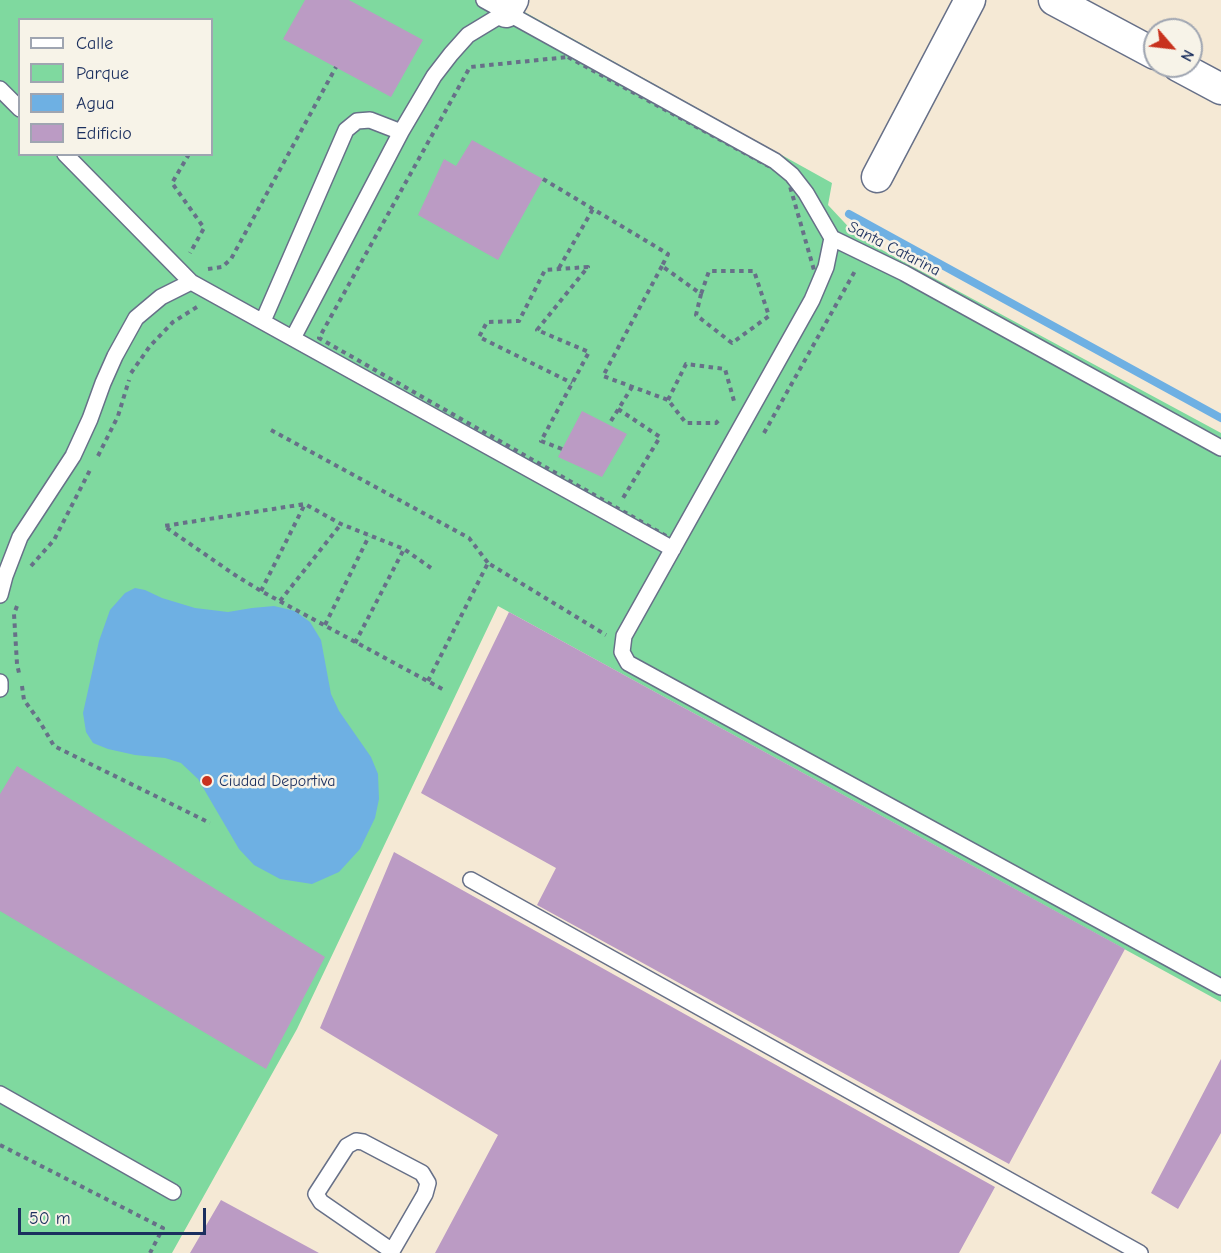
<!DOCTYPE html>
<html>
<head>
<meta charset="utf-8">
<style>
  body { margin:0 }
  #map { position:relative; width:1221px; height:1253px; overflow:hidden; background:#f5e9d5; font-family:"Comic Neue",sans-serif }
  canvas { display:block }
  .legend { position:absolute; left:18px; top:18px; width:195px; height:138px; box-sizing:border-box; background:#f7f3e8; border:2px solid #9fa5b1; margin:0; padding:8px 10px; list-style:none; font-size:18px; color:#1b2f5e }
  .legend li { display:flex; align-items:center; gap:12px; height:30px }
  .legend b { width:30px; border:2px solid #9fa5b1 }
  .north { position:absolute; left:1143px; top:18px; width:60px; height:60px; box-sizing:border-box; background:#f7f3e8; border:2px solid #9fa5b1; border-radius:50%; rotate:118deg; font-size:16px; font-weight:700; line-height:24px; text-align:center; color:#1b2f5e }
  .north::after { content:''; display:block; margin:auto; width:21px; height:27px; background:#c8321e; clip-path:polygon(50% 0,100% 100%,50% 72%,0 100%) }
  .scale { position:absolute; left:18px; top:1208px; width:188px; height:27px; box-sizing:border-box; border:3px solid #1b2f5e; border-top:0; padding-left:8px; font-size:18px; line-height:21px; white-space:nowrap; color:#1b2f5e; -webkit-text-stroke:4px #f7f3e8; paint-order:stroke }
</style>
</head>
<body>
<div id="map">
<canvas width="1221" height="1253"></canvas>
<ul class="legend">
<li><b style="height:8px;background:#fff"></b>Calle</li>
<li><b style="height:16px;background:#7fd99f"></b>Parque</li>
<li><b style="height:16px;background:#6eb0e3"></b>Agua</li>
<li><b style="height:16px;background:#bb9bc4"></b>Edificio</li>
</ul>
<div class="north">N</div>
<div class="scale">50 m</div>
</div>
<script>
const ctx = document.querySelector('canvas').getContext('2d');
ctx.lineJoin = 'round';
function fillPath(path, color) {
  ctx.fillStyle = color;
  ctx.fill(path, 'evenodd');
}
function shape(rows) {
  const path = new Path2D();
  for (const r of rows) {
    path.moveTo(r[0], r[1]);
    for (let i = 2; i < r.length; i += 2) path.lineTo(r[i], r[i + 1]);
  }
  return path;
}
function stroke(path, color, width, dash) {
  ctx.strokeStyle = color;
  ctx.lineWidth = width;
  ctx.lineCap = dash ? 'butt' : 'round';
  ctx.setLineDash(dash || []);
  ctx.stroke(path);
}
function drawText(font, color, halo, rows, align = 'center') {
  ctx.font = font + ' "Comic Neue",sans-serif';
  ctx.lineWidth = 5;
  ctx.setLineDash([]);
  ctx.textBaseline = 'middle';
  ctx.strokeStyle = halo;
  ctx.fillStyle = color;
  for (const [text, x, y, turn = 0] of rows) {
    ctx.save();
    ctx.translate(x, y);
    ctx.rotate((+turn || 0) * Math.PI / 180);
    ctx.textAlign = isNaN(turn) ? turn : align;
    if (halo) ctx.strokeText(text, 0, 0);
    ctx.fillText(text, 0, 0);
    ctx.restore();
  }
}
fillPath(shape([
  [0,0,503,0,832,183,828,205,858,237,1221,433,1221,1002,498,606,297,1029,172,1253,0,1253],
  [20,20,212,20,212,154,20,154]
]), '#7fd99f');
fillPath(shape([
  [135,588,145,590,162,598,195,608,228,612,252,608,274,606,295,611,310,622,321,640,331,694,339,711,371,757,378,774,379,799,375,818,360,849,339,872,312,884,280,879,254,865,239,849,198,779,181,763,165,758,135,755,108,749,93,743,86,732,83,713,99,641,110,610,125,593]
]), '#6eb0e3');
stroke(shape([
  [849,214,1221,418]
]), '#6eb0e3', 8);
fillPath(shape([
  [305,0,349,0,423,40,391,97,283,39],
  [472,140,543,179,498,260,418,215,444,159,456,166],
  [582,411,627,434,602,477,558,457],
  [509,612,1125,949,1009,1164,537,905,556,868,421,793],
  [17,766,325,957,266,1069,0,911,0,794],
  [394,852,995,1187,959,1253,435,1253,498,1135,320,1028],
  [1221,1059,1221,1133,1178,1209,1151,1193],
  [221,1200,319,1253,190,1253]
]), '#bb9bc4');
const service = shape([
  [484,0,775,161,792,175,806,193,832,238,904,273,1221,448],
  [0,89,20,109],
  [65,154,191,282,673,549],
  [832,238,826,267,812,300,624,636,622,652,628,663,1221,987],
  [263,321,346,130,357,121,370,120,401,132],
  [293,338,401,132,434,76,451,54,468,35,506,12],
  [0,595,5,576,20,537,73,456,90,419,103,383,115,356,136,318,161,297,191,282],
  [0,682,0,689],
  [471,880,1140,1253],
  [0,1094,173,1192],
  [392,1251,321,1202,316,1194,347,1146,356,1141,363,1142,422,1173,428,1183,425,1194,392,1251,392,1253]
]);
const minor = shape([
  [1054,0,1155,54],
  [506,12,513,0],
  [1178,66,1221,89],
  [877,177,970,0]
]);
stroke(service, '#677088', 18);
stroke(minor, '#677088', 33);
stroke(shape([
  [568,57,787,176,818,284,675,541,319,338,470,67,568,57],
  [189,154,172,183,204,228,190,253],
  [543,179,668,254,662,266,701,294,696,315,732,343,769,316,754,271,709,271,701,294],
  [662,266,603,376,668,400,686,423,716,423,721,418],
  [559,268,593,209],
  [208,269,222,267,231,259,336,67],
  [131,373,150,346,173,322,197,307],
  [668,400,686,364,725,369,734,401],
  [618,409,660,437,623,498],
  [611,421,632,387],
  [271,430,469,538,488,563],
  [764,433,855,271,857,272],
  [562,449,541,441,589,352,537,330,588,267,545,270,519,321,487,322,479,337,572,383],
  [98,456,118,416,129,380],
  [31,566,54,540,90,470],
  [431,568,404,549,341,524,305,504,164,526,235,575,261,591,446,691],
  [261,591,305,504],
  [280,601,341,524],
  [17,606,14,614,17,664,19,673],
  [325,625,369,536],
  [355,643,404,549],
  [428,681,488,563,606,635],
  [22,686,24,700,40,722,54,746,210,823],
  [0,1145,163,1228,150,1253]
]), '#677088', 4, [4.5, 4.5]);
stroke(service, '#fff', 15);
stroke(minor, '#fff', 30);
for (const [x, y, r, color] of [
  [207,781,6,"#c8321e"]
]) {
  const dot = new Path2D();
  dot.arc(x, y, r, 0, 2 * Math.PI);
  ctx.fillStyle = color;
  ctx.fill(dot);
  stroke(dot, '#f7f3e8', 2);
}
drawText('16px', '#1b2f5e', '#f7f3e8', [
  ["Santa Catarina",894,249,27]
]);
drawText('16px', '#1b2f5e', '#f7f3e8', [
  ["Ciudad Deportiva",219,781]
], 'left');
</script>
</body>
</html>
